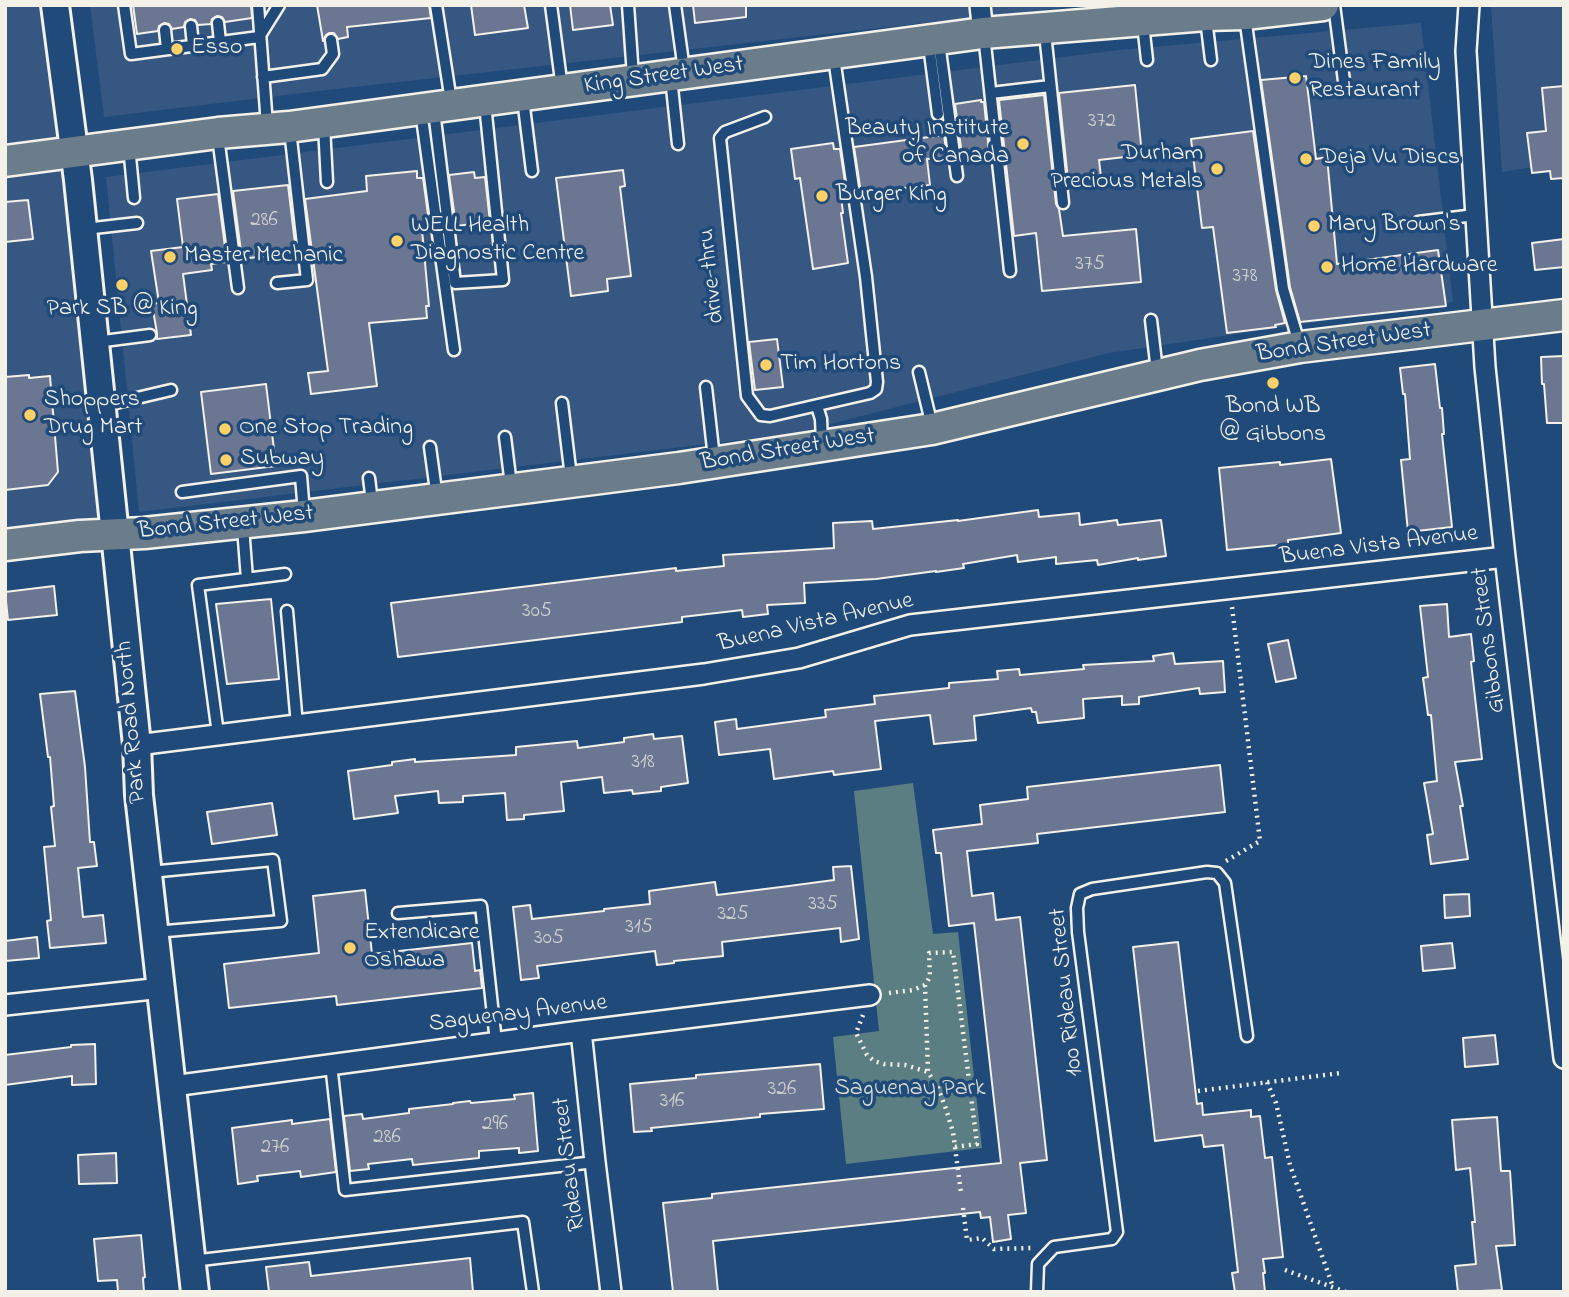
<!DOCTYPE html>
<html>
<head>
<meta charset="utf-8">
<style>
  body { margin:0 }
  #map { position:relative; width:1569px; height:1297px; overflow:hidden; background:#1f4a7a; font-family:"Indie Flower",sans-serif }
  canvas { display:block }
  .frame { position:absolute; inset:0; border:7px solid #f4f1e8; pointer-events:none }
</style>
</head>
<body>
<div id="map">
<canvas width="1569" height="1297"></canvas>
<div class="frame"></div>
</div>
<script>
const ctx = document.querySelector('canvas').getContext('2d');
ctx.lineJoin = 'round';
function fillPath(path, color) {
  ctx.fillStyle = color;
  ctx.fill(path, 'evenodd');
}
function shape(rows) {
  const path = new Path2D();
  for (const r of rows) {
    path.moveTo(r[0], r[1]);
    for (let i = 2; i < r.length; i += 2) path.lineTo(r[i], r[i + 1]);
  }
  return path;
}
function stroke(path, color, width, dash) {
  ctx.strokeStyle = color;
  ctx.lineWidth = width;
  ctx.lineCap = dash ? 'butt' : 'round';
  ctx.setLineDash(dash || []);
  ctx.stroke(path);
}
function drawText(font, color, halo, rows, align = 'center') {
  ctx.font = font + ' "Indie Flower",sans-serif';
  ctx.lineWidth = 7;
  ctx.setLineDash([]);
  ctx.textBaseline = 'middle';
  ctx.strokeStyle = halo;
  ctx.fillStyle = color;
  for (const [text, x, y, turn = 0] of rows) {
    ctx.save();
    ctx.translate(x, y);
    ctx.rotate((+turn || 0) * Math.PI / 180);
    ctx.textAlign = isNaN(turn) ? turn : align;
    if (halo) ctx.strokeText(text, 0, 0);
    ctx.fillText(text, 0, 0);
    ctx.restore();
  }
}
fillPath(shape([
  [5,5,44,5,59,124,102,527,5,534],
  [90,5,1085,5,319,91,104,117],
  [1499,5,1564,5,1564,162,1502,172,1491,6],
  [1421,23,1453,302,1109,353,791,434,139,512,106,177,1119,50]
]), '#365781');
fillPath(shape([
  [913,783,933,934,958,932,982,1148,846,1164,833,1037,879,1031,854,791]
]), '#5b7e82');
const building = shape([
  [133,5,251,5,252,18,225,22,222,17,217,16,212,19,211,24,198,25,195,20,190,19,185,22,184,27,172,29,169,24,164,23,159,26,158,31,137,34,133,5],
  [317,5,429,5,431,18,347,27,348,37,338,39,334,33,329,33,326,35,323,41,317,5],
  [471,5,524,5,528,28,475,35,471,5],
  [570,5,610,5,613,25,573,30,570,5],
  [693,5,746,5,746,17,695,23,693,5],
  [1306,76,1316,159,1327,157,1337,264,1438,250,1446,306,1300,322,1290,287,1261,80,1306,76],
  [1135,85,1142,155,1099,160,1101,177,1068,180,1059,93,1135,85],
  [1564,86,1564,178,1551,179,1550,171,1532,173,1527,133,1546,131,1542,88,1564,86],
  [1044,95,1056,204,1059,209,1063,236,1136,229,1141,282,1042,291,1036,233,1014,236,999,100,1044,95],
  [981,100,981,102,984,102,989,152,962,155,955,104,981,100],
  [1253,131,1276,290,1285,323,1275,325,1276,327,1227,333,1213,227,1202,228,1191,139,1253,131],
  [944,135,947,157,927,159,930,185,861,193,854,147,944,135],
  [833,143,834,149,840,149,847,195,841,196,843,213,841,213,848,263,813,269,800,178,795,179,791,149,833,143],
  [623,170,625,186,620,187,631,276,607,279,608,291,571,296,556,178,623,170],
  [417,171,417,178,423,178,430,229,422,230,429,306,426,306,427,318,369,323,377,386,311,394,308,373,328,371,305,199,367,191,366,176,417,171],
  [474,172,475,178,485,177,490,222,456,226,449,175,474,172],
  [288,185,296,252,242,259,233,191,288,185],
  [218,194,227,262,211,264,212,270,183,274,191,335,157,339,157,333,152,304,159,303,151,251,183,247,177,199,218,194],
  [28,200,33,239,5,242,5,202,28,200],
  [1564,239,1564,267,1535,270,1532,243,1564,239],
  [777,339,783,387,755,390,749,342,777,339],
  [1564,356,1564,423,1547,423,1544,384,1542,384,1541,357,1564,356],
  [1435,364,1440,408,1442,408,1444,434,1442,434,1452,527,1408,532,1401,460,1410,459,1405,394,1403,394,1400,368,1435,364],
  [29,375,29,378,50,376,58,472,48,485,5,490,5,377,29,375],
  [266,384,276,466,211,474,201,392,266,384],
  [1331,459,1341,533,1288,540,1288,544,1227,550,1219,468,1280,462,1280,465,1331,459],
  [1038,510,1039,517,1079,513,1080,525,1117,520,1118,525,1161,520,1166,556,1138,560,1138,558,1098,565,1097,560,1056,564,1056,557,1018,562,1017,555,963,564,964,568,936,572,936,571,876,579,804,583,805,603,767,605,768,614,743,617,742,610,682,617,682,622,398,657,391,603,676,568,676,571,724,566,723,555,834,548,833,523,872,521,873,529,958,520,958,521,1038,510],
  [54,586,57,615,8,620,5,592,54,586],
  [271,599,279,679,227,684,216,604,271,599],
  [1447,604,1449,637,1471,634,1474,661,1471,662,1482,759,1455,762,1463,806,1460,806,1468,859,1431,864,1427,835,1433,834,1424,783,1437,781,1431,715,1428,715,1423,678,1428,677,1420,606,1447,604],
  [1288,640,1296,678,1276,682,1268,644,1288,640],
  [1173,653,1175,664,1223,661,1225,692,1200,694,1199,688,1139,697,1139,704,1122,705,1122,696,1083,699,1084,718,1038,723,1036,712,1032,712,1031,708,974,716,976,740,934,744,930,715,875,721,881,769,834,775,833,771,774,779,770,749,719,755,715,722,736,719,737,729,826,717,825,710,875,704,874,696,949,688,949,683,998,679,997,671,1019,669,1020,675,1084,669,1083,665,1154,661,1153,656,1173,653],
  [75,691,85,767,90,842,94,842,97,866,78,868,83,917,103,915,106,943,50,948,47,921,51,920,44,847,55,846,51,807,54,806,50,757,48,757,40,694,75,691],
  [653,734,654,739,682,736,688,783,661,787,661,791,633,794,632,790,604,793,602,777,561,782,564,811,524,815,524,819,507,820,505,793,463,796,463,802,439,803,438,791,395,796,398,813,354,819,348,771,392,765,392,762,415,759,415,762,516,755,516,747,577,741,578,748,624,742,624,738,653,734],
  [1220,765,1225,812,1037,834,1038,843,967,851,972,896,993,893,996,920,1020,917,1047,1160,1020,1163,1026,1213,1008,1215,1011,1239,993,1242,990,1217,981,1218,980,1212,713,1241,718,1292,673,1292,663,1203,712,1198,712,1194,1001,1163,974,923,949,926,941,853,936,853,933,830,982,824,980,805,1028,799,1027,787,1220,765],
  [272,803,277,835,212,844,207,812,272,803],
  [851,866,859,939,841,942,840,928,722,942,723,956,674,961,674,963,657,965,655,951,537,966,539,978,521,980,513,907,530,905,532,919,604,911,604,909,650,904,649,891,715,882,717,895,789,886,834,880,833,867,851,866],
  [365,890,372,954,472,943,475,971,480,970,482,988,337,1005,336,996,229,1008,224,964,319,953,313,896,365,890],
  [1469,894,1470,916,1445,918,1444,895,1469,894],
  [37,937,39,958,5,961,5,941,37,937],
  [1178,942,1197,1104,1202,1103,1203,1115,1251,1110,1251,1117,1260,1116,1265,1158,1272,1157,1283,1257,1263,1259,1265,1273,1263,1273,1265,1292,1235,1292,1232,1273,1238,1272,1223,1145,1204,1147,1202,1135,1155,1141,1133,947,1178,942],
  [1452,943,1455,968,1423,971,1421,946,1452,943],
  [1495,1035,1498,1064,1465,1067,1463,1038,1495,1035],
  [95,1044,96,1084,72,1085,72,1076,5,1085,5,1055,71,1047,71,1045,95,1044],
  [820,1064,824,1109,760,1114,760,1117,651,1128,652,1131,634,1132,630,1084,696,1078,696,1075,820,1064],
  [533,1093,538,1151,519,1153,519,1148,479,1151,479,1158,413,1165,412,1159,368,1164,369,1169,350,1171,344,1116,362,1114,363,1119,409,1113,409,1109,453,1104,453,1103,470,1101,471,1103,515,1099,514,1095,533,1093],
  [1497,1117,1501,1171,1510,1171,1515,1245,1496,1246,1502,1290,1458,1292,1455,1266,1476,1264,1472,1222,1475,1222,1470,1168,1456,1170,1452,1120,1497,1117],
  [330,1119,336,1172,301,1177,300,1171,257,1176,258,1181,238,1184,232,1128,292,1120,292,1124,330,1119],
  [116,1153,117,1183,79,1184,78,1155,116,1153],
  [141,1235,145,1277,143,1278,144,1292,118,1292,117,1280,98,1281,94,1239,141,1235],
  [470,1258,473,1292,269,1292,266,1267,309,1262,311,1276,470,1258]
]);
fillPath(building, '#6b7692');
stroke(building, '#f4f1e8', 2);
const lane = shape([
  [124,5,131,54,259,37,279,5],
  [258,5,267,125],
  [436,5,451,101],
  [551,5,562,88],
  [628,5,633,76],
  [675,5,684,70],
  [1334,5,1344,81],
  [1245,17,1283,289,1299,343],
  [1206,19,1211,60],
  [218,23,220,42],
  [1143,24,1147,60],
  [191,26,193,45],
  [165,30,167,49],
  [1045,33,1063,203],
  [984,35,1010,271],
  [939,43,957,176],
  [929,45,938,114],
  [263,77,322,69,333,54,331,40],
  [671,78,678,144],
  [991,93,1050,86],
  [523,99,532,171],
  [421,111,454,350],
  [434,111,455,283,503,280,485,104],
  [765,117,725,132,720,138,747,396,761,415,770,416,870,393,876,389,877,382,866,277,834,58],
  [324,126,327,182],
  [218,137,238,288],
  [129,146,134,198],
  [1418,222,1475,215],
  [85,229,137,223],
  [277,283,307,280,290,130],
  [1151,320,1157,371],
  [96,342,150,335],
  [919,372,932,426],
  [706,387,714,458],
  [562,403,571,477],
  [103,406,171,390],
  [817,406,821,419,822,442],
  [505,437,511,485],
  [430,447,437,498],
  [369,478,372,502],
  [182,492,301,476,304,513],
  [243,527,247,579],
  [287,611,297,725],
  [218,734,198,585,285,574],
  [150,872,273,860,281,921,155,932],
  [398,913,481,906,496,1042],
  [331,1064,345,1190,595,1162],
  [192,1261,523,1222,533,1292],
  [1037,1292,1038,1264,1054,1247,1112,1239,1117,1232,1078,932,1077,908,1080,894,1092,889,1207,872,1217,873,1225,883,1247,1036]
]);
const street = shape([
  [980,5,983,33],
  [1469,5,1466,51,1485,367,1505,557,1564,1058],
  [137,745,704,674,799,658,910,625,1505,557],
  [5,1005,162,988],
  [581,1031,595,1162,611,1292],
  [173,1086,581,1031,870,995]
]);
const secondary = shape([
  [55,5,78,180,137,745,139,795,195,1292]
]);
const primary = shape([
  [5,161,218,133,289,127,983,33,1206,15,1245,14,1323,5],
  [5,545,80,536,144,533,304,516,679,468,932,429,1200,365,1300,347,1564,315]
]);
stroke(lane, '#f4f1e8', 15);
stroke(street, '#f4f1e8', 24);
stroke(secondary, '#f4f1e8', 32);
stroke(primary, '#f4f1e8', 35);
stroke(shape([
  [1226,861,1260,841,1232,607],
  [889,993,913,990,925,985],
  [863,1015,856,1033,867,1055,874,1061,884,1064,905,1065,928,1072],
  [1267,1082,1276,1103,1290,1165,1333,1287],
  [1198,1091,1341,1073],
  [955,1147,977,1144,953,952,929,953,930,977,925,985,928,1072,938,1088,946,1109,953,1132,961,1193],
  [963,1208,967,1240,982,1238,994,1249,1032,1248],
  [1285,1270,1346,1292]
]), '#f4f1e8', 4.5, [2, 5]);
stroke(lane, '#1f4a7a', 10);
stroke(street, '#1f4a7a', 19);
stroke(secondary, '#1f4a7a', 26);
stroke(primary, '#6b7d8b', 30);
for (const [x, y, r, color] of [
  [177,49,7,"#ffd166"],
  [1295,78,7,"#ffd166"],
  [1023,144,7,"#ffd166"],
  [1306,159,7,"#ffd166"],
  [1217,169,7,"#ffd166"],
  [822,196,7,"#ffd166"],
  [1314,226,7,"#ffd166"],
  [397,241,7,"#ffd166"],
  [170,257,7,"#ffd166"],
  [1327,267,7,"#ffd166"],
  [122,285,7,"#ffd166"],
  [766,365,7,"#ffd166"],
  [1273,383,7,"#ffd166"],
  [30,415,7,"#ffd166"],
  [225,429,7,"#ffd166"],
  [226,460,7,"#ffd166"],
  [350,948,7,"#ffd166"]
]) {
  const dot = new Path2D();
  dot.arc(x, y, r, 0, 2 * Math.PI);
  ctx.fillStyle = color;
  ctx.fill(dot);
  stroke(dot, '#1f4a7a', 2.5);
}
drawText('21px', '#d2d2d2', null, [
  ["372",1102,123],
  ["286",264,222],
  ["375",1090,266],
  ["378",1245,278],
  ["305",537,613],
  ["318",643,764],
  ["335",823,906],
  ["325",733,916],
  ["315",639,929],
  ["305",549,940],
  ["326",782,1091],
  ["316",672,1103],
  ["296",495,1126],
  ["286",387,1139],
  ["276",275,1149]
]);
drawText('24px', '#f4f1e8', '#1f4a7a', [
  ["Esso",191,49],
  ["Dines Family",1309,64],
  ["Restaurant",1309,92],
  ["Beauty Institute",1009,130,"right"],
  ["of Canada",1009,158,"right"],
  ["Durham",1203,155,"right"],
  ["Precious Metals",1203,183,"right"],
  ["Deja Vu Discs",1320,159],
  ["Burger King",836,196],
  ["Mary Brown's",1328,226],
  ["WELL Health",411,227],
  ["Diagnostic Centre",411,255],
  ["Master Mechanic",184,257],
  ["Home Hardware",1341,267],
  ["Park SB @ King",122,310,"center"],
  ["Tim Hortons",780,365],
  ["Shoppers",44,401],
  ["Drug Mart",44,429],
  ["Bond WB",1273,408,"center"],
  ["@ Gibbons",1273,436,"center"],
  ["One Stop Trading",239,429],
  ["Subway",240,460],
  ["Extendicare",364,934],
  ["Oshawa",364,962]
], 'left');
drawText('24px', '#f4f1e8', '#1f4a7a', [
  ["King Street West",664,77,-8],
  ["drive-thru",713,276,-96],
  ["Bond Street West",1344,344,-8],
  ["Bond Street West",788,451,-9],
  ["Bond Street West",226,524,-6],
  ["Buena Vista Avenue",1379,547,-7],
  ["Buena Vista Avenue",816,624,-13],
  ["Gibbons Street",1490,640,-97],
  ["Park Road North",133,722,-95],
  ["100 Rideau Street",1068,992,-96],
  ["Saguenay Avenue",518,1015,-7],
  ["Rideau Street",571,1164,-97]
]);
drawText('24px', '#dde0d9', '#1f4a7a', [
  ["Saguenay Park",910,1090]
]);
</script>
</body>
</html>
